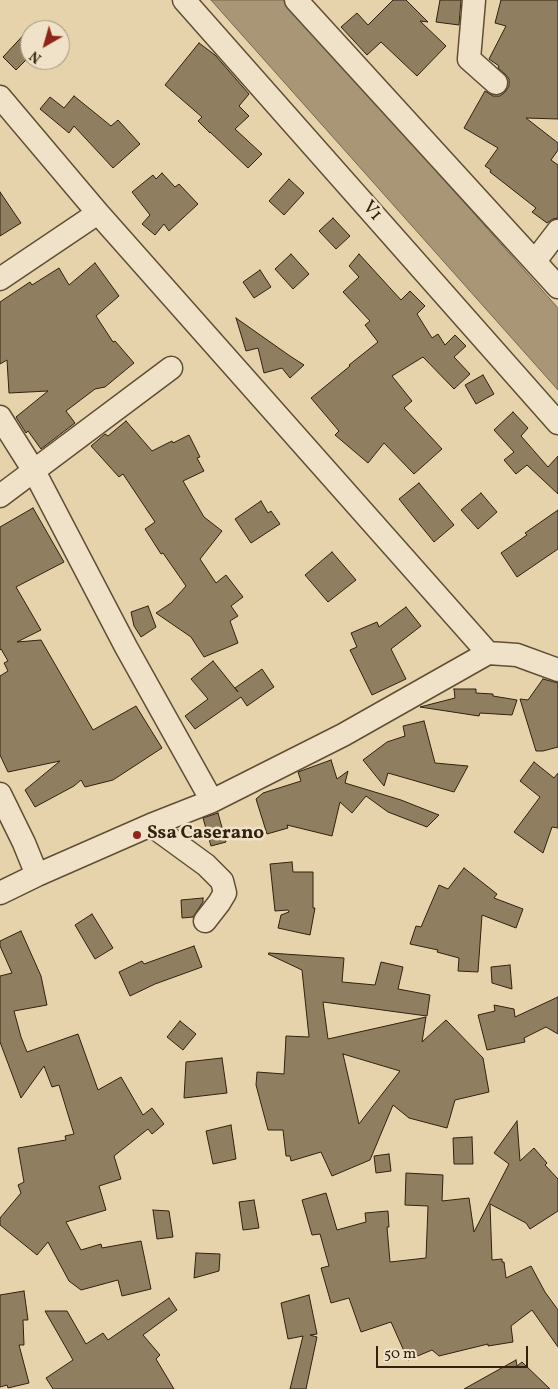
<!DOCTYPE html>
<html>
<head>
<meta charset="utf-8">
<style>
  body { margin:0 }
  #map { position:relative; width:558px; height:1389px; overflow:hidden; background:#e7d3ab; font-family:Vollkorn,serif }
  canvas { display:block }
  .north { position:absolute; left:20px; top:20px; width:50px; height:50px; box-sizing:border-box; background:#efe2c8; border:1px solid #a3957e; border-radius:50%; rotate:218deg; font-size:14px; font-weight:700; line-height:20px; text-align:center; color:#32210e }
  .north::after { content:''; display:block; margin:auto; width:18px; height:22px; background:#8f2418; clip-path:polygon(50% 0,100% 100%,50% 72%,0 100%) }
  .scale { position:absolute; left:376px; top:1346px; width:152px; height:22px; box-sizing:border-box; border:2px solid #32210e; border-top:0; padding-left:6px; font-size:15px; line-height:18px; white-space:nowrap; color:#32210e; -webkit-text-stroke:4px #efe2c8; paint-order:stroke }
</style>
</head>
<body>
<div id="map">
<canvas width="558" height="1389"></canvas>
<div class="north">N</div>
<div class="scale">50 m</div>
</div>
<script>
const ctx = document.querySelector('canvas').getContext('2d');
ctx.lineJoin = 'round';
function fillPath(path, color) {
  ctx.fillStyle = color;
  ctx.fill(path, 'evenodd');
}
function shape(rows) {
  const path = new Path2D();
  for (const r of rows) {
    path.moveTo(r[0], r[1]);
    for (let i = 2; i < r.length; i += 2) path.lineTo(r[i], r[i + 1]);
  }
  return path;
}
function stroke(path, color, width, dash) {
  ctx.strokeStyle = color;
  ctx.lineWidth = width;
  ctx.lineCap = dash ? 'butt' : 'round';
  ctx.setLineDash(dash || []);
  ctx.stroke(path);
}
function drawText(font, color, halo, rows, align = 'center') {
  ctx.font = font + ' Vollkorn,serif';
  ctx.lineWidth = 5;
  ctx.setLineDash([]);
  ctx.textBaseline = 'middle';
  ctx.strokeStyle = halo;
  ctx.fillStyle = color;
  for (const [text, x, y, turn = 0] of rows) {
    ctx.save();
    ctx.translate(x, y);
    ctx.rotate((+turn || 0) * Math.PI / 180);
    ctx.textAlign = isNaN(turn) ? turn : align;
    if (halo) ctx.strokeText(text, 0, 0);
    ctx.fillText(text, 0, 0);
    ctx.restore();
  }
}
const water = shape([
  [211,0,284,0,558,308,558,390,211,0]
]);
fillPath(water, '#a99676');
stroke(water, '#79674c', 1);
const building = shape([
  [393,0,406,0,428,22,420,21,446,46,417,76,381,42,367,55,341,27,357,13,368,25,393,0],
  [440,0,461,0,459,25,436,22,440,0],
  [501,0,558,0,558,119,526,118,558,143,558,150,551,160,558,165,558,218,553,219,547,223,532,212,536,208,490,172,491,170,485,166,498,148,464,128,485,91,493,96,500,96,505,92,509,86,509,79,505,74,498,68,499,66,489,59,506,26,495,23,501,0],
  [30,28,30,56,16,70,3,57,30,28],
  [199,43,215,55,249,94,239,106,249,116,235,129,262,154,248,168,210,132,210,133,198,121,202,117,165,85,199,43],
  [74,96,111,126,118,120,140,144,113,168,74,126,69,133,40,109,50,97,64,108,74,96],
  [162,173,175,187,179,184,198,204,169,231,164,224,155,235,142,224,150,215,132,192,153,175,156,179,162,173],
  [289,179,304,193,284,215,269,201,289,179],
  [0,192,21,223,0,236,0,192],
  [333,218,350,236,336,249,319,231,333,218],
  [291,254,309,274,293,289,275,269,291,254],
  [359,254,401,300,410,291,425,306,417,314,432,338,438,334,445,345,455,335,466,346,454,357,470,374,454,389,423,357,392,376,412,401,404,408,442,449,414,474,384,443,368,463,335,435,339,431,311,398,350,366,349,365,378,342,365,325,370,321,343,292,359,277,349,266,359,254],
  [95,263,119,296,96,316,113,342,115,341,134,363,105,387,95,389,66,411,75,423,41,449,28,431,26,433,16,417,48,391,9,393,7,360,0,364,0,302,30,282,32,285,59,268,69,285,95,263],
  [260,270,271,287,254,298,243,282,260,270],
  [236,318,290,356,304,365,290,378,282,368,264,373,258,348,246,351,236,318],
  [483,375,494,394,476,404,465,385,483,375],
  [513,412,528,428,521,436,548,467,558,456,558,494,527,465,516,474,504,460,514,452,494,430,513,412],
  [126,421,152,451,172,441,173,443,189,435,200,457,197,458,204,471,183,481,204,517,222,531,200,559,216,583,226,575,243,597,231,606,238,616,230,621,238,643,204,657,191,637,156,613,171,603,186,586,163,553,161,554,145,529,155,522,123,474,119,477,91,446,105,434,108,436,126,421],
  [419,483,454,525,434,542,399,499,419,483],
  [481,493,497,512,478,529,461,510,481,493],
  [261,501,268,513,271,511,280,524,251,543,235,519,261,501],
  [33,508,64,562,16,587,41,630,17,642,41,640,93,730,136,706,162,748,113,780,85,787,81,780,74,786,35,807,25,790,60,761,8,772,0,755,0,676,8,671,4,663,8,661,1,649,0,650,0,527,33,508],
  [558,510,558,549,517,577,501,553,527,535,525,533,558,510],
  [332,552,356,580,328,602,305,575,332,552],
  [148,606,156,627,141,637,134,626,131,612,148,606],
  [406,607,421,626,391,649,406,679,372,695,350,650,357,647,351,633,377,622,379,627,406,607],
  [213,661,238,692,235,688,262,669,274,687,247,706,241,697,195,729,185,716,208,699,191,679,213,661],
  [543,679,558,683,558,747,543,751,536,751,520,699,528,700,543,679],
  [454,689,476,689,476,693,493,694,493,696,517,700,512,715,480,713,479,716,420,707,455,698,454,689],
  [424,721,435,763,468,766,454,792,388,773,384,786,363,760,387,742,405,736,403,726,424,721],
  [331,760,337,779,348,771,345,783,401,800,439,815,427,827,388,812,366,796,352,813,340,802,332,836,287,825,288,828,267,834,256,799,263,793,301,781,298,772,331,760],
  [534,762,554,778,558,773,558,828,552,827,543,853,514,832,540,797,520,781,534,762],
  [218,813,226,842,211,846,203,818,218,813],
  [292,862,293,872,313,872,313,908,315,908,310,935,278,928,281,915,289,912,288,910,275,911,270,864,292,862],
  [464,868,497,894,494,898,523,909,516,928,482,915,478,972,458,971,459,958,437,952,438,950,410,944,416,926,421,927,439,885,448,889,464,868],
  [203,898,203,902,193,917,182,918,181,900,203,898],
  [92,914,113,948,95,959,75,925,92,914],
  [21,931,41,976,47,1005,14,1011,21,1037,27,1052,78,1034,98,1090,121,1077,143,1115,152,1108,164,1124,152,1134,148,1129,114,1156,121,1179,99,1186,106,1210,66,1222,81,1250,101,1244,102,1248,141,1241,151,1289,122,1296,118,1280,81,1290,69,1281,48,1242,37,1255,0,1225,0,1218,21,1193,18,1185,24,1182,18,1148,66,1140,65,1136,74,1134,59,1085,52,1087,44,1066,21,1098,0,1042,0,976,12,973,0,946,0,941,21,931],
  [194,946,202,967,155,984,130,996,119,972,142,961,144,964,194,946],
  [269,953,344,958,342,982,375,985,381,962,403,967,398,989,430,995,427,1016,323,1002,328,1039,426,1017,422,1042,446,1020,483,1058,489,1092,455,1100,447,1128,409,1118,393,1105,370,1160,332,1176,321,1152,291,1161,290,1156,286,1156,283,1130,268,1130,256,1085,257,1072,284,1074,286,1036,309,1037,302,970,268,954,269,953],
  [343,1054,400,1071,359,1124,343,1054],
  [510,965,512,989,492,983,491,967,510,965],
  [558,997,558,1034,546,1027,524,1038,525,1042,487,1050,478,1015,495,1011,494,1005,514,1009,515,1017,558,997],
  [180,1021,196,1034,183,1050,167,1037,180,1021],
  [222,1058,227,1093,184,1098,186,1062,222,1058],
  [517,1121,520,1161,534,1148,547,1163,545,1165,558,1179,558,1211,530,1229,526,1223,490,1204,492,1260,502,1259,502,1262,504,1262,506,1278,531,1266,545,1292,558,1310,558,1347,532,1310,511,1326,513,1342,488,1346,488,1344,439,1356,432,1350,408,1360,391,1322,361,1332,349,1298,331,1303,321,1268,329,1266,320,1234,312,1235,302,1200,326,1193,337,1230,366,1222,365,1213,388,1211,389,1227,387,1227,390,1262,426,1258,428,1206,405,1205,406,1173,443,1175,442,1201,469,1198,474,1232,509,1164,494,1153,517,1121],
  [231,1125,236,1159,213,1164,206,1131,231,1125],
  [472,1137,473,1164,454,1164,453,1138,472,1137],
  [389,1154,391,1171,376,1173,374,1156,389,1154],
  [254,1200,259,1228,243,1230,239,1202,254,1200],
  [153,1210,169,1211,173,1237,157,1239,153,1210],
  [196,1253,220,1254,219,1271,194,1278,196,1253],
  [24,1291,28,1320,23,1320,24,1345,19,1345,29,1383,8,1388,7,1385,0,1387,0,1295,24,1291],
  [309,1295,317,1334,310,1335,317,1337,306,1389,290,1389,303,1336,288,1339,281,1303,309,1295],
  [169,1298,177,1310,143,1335,160,1355,156,1359,174,1389,53,1389,46,1378,73,1360,45,1311,67,1311,86,1344,103,1333,108,1340,169,1298],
  [516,1360,517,1366,522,1362,550,1389,464,1389,516,1360]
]);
fillPath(building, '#907e60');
stroke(building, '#32210e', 1);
const minor = shape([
  [184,0,558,423],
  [296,0,558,287],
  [474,0,469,59,496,83],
  [0,97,98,213,488,653],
  [535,261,558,231],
  [0,279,98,213],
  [0,417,34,471,126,647,212,801],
  [0,496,171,368],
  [0,794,24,843,37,875,0,893],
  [151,825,206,865,222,881,225,893,219,903,205,921],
  [37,875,151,825,212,801,343,735,488,653,517,655,558,670]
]);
stroke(minor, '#5f4e35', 25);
stroke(minor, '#efe2c8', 22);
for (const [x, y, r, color] of [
  [137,835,5,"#8f2418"]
]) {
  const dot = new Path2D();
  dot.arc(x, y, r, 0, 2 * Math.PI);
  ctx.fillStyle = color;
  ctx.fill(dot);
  stroke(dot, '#efe2c8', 2);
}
drawText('19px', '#32210e', '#efe2c8', [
  ["V1",371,212,48]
]);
drawText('bold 19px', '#32210e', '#efe2c8', [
  ["Ssa Caserano",147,835]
], 'left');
</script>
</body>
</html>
